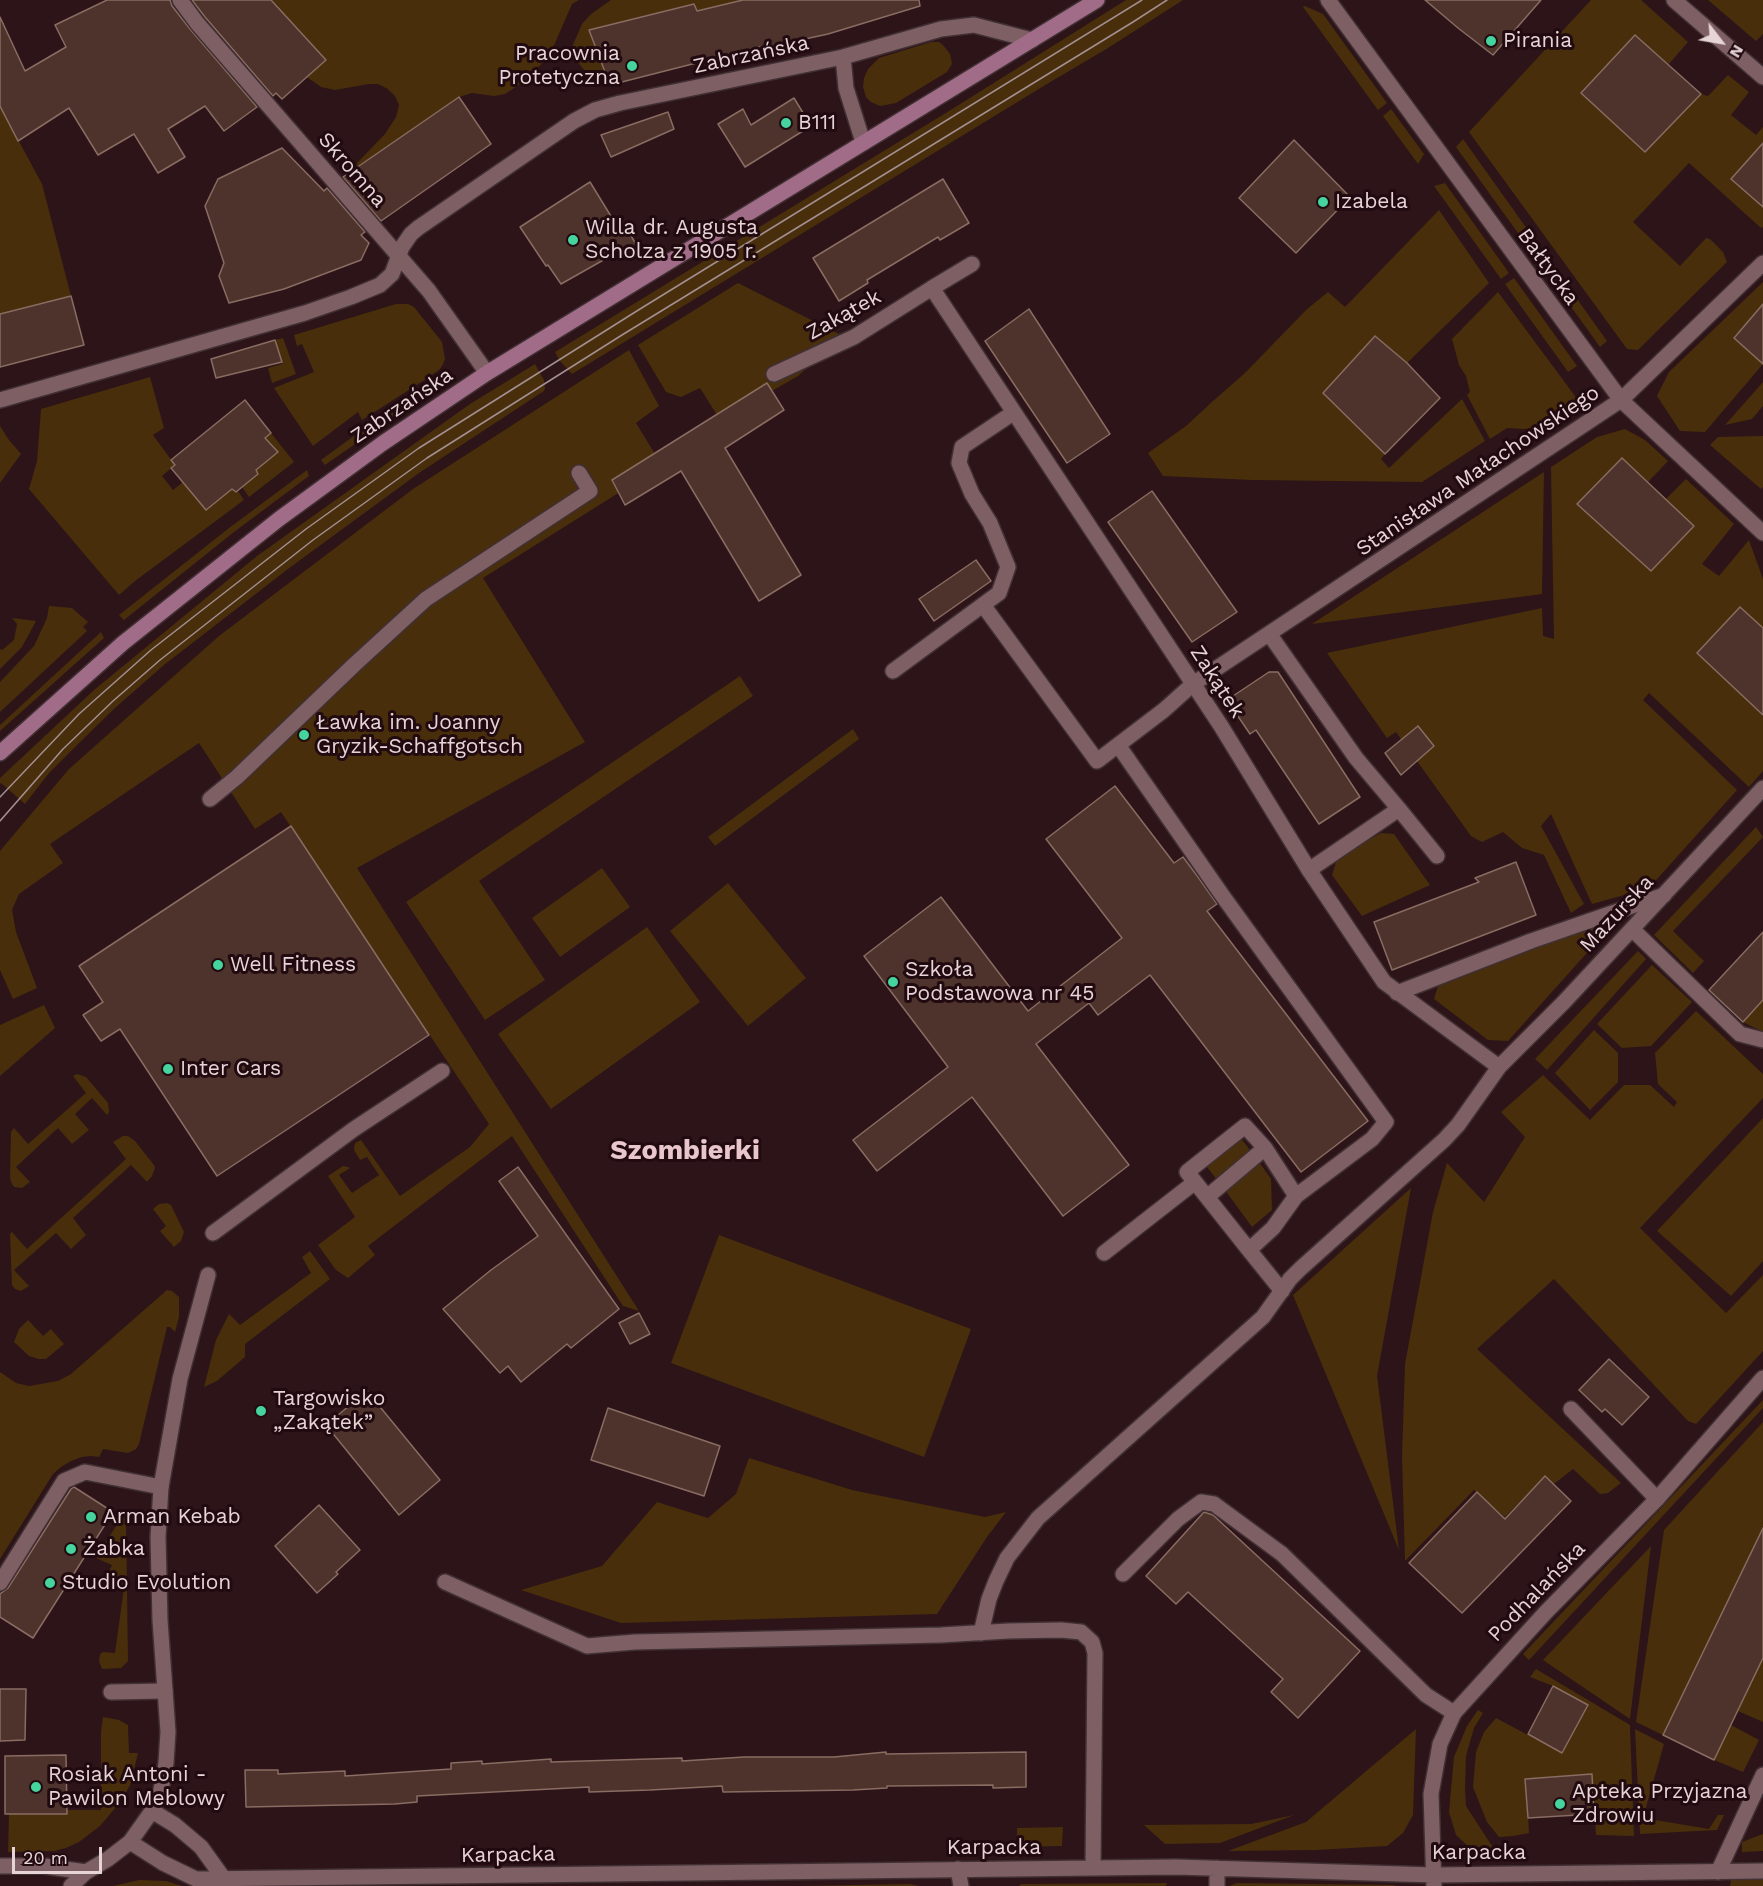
<!DOCTYPE html>
<html>
<head>
<meta charset="utf-8">
<style>
  body { margin:0 }
  #map { position:relative; width:1763px; height:1886px; overflow:hidden; background:#2c1419; font-family:"Work Sans",sans-serif }
  canvas { display:block }
  .north { position:absolute; left:1691px; top:12px; width:60px; height:60px; -webkit-text-stroke:4px #220b10; paint-order:stroke; rotate:121deg; font-size:16px; font-weight:700; line-height:24px; text-align:center; color:#e6d4d7 }
  .north::after { content:''; display:block; margin:auto; width:21px; height:27px; background:#e6d4d7; clip-path:polygon(50% 0,100% 100%,50% 72%,0 100%) }
  .scale { position:absolute; left:12px; top:1847px; width:90px; height:27px; box-sizing:border-box; border:3px solid #e6d4d7; border-top:0; padding-left:8px; font-size:18px; line-height:21px; white-space:nowrap; color:#e6d4d7; -webkit-text-stroke:4px #220b10; paint-order:stroke }
</style>
</head>
<body>
<div id="map">
<canvas width="1763" height="1886"></canvas>
<div class="north">N</div>
<div class="scale">20 m</div>
</div>
<script>
const ctx = document.querySelector('canvas').getContext('2d');
ctx.lineJoin = 'round';
function fillPath(path, color) {
  ctx.fillStyle = color;
  ctx.fill(path, 'evenodd');
}
function shape(rows) {
  const path = new Path2D();
  for (const r of rows) {
    path.moveTo(r[0], r[1]);
    for (let i = 2; i < r.length; i += 2) path.lineTo(r[i], r[i + 1]);
  }
  return path;
}
function stroke(path, color, width, dash) {
  ctx.strokeStyle = color;
  ctx.lineWidth = width;
  ctx.lineCap = dash ? 'butt' : 'round';
  ctx.setLineDash(dash || []);
  ctx.stroke(path);
}
function drawText(font, color, halo, rows, align = 'center') {
  ctx.font = font + ' "Work Sans",sans-serif';
  ctx.lineWidth = 6;
  ctx.setLineDash([]);
  ctx.textBaseline = 'middle';
  ctx.strokeStyle = halo;
  ctx.fillStyle = color;
  for (const [text, x, y, turn = 0] of rows) {
    ctx.save();
    ctx.translate(x, y);
    ctx.rotate((+turn || 0) * Math.PI / 180);
    ctx.textAlign = isNaN(turn) ? turn : align;
    if (halo) ctx.strokeText(text, 0, 0);
    ctx.fillText(text, 0, 0);
    ctx.restore();
  }
}
fillPath(shape([
  [271,0,579,0,572,4,552,50,531,77,505,94,494,96,472,93,459,97,356,168,357,163,385,134,396,117,399,105,395,96,388,89,378,84,369,84,335,90,321,87,307,77,326,60],
  [611,0,743,0,697,11,693,4,589,30,610,85,597,86,572,55,572,47,582,24,591,14],
  [1126,0,1183,0,1108,48,1047,84,572,374,560,361,555,352,949,111],
  [1591,0,1641,0,1688,42,1669,64,1635,36,1645,151,1701,94,1708,96,1728,75,1749,92,1731,115,1756,135,1763,127,1763,143,1731,179,1753,199,1763,188,1763,227,1761,228,1689,163,1633,222,1680,266,1706,238,1710,239,1723,252,1727,262,1638,350,1627,349,1469,132],
  [1708,0,1763,0,1763,34,1756,41],
  [1305,6,1323,14,1387,103,1378,110,1303,7],
  [931,42,939,42,943,45,950,54,952,64,947,72,896,103,880,106,871,102,866,97,863,87,864,78,868,69,879,58],
  [0,106,42,184,71,296,0,314],
  [1391,109,1424,154,1418,164,1383,116],
  [1463,139,1607,341,1600,347,1456,147],
  [1445,183,1509,273,1501,279,1434,186],
  [1439,210,1489,283,1407,363,1374,337,1323,393,1385,454,1381,459,1389,468,1462,399,1485,441,1422,482,1252,480,1163,476,1148,453,1186,426,1213,401,1245,373,1306,310,1328,292,1345,307],
  [1514,278,1577,366,1568,372,1505,284],
  [1763,282,1763,304,1734,337,1763,364,1705,432,1680,431,1657,396,1669,372],
  [738,283,843,336,798,376,772,391,717,415,700,388,681,397,666,392,638,345],
  [1498,292,1575,396,1577,404,1575,409,1542,430,1507,428,1490,439,1467,395,1470,392,1466,376,1459,365,1452,339],
  [396,304,408,304,414,307,442,342,445,359,443,364,440,369,429,377,362,420,358,412,313,446,274,388,314,372,302,344,297,346,294,335],
  [283,338,296,374,272,383,268,368,282,364,275,340],
  [629,350,659,406,636,423,655,454,612,480,620,492,483,578,585,742,357,868,639,1311,623,1306,512,1136,368,1246,375,1255,348,1278,336,1270,318,1245,355,1217,328,1176,343,1166,348,1167,350,1168,339,1175,352,1193,379,1175,367,1157,360,1160,354,1150,355,1143,361,1140,400,1196,470,1147,489,1124,281,812,255,829,199,743,50,844,63,863,19,894,12,910,16,932,37,988,13,999,0,970,0,851,69,769,219,636,413,489],
  [535,364,544,380,545,388,544,391,419,473,288,569,164,665,115,708,75,747,49,773,25,804,1,783,0,784,0,778,94,690,257,556,470,404],
  [150,377,164,428,153,435,175,465,162,476,173,490,183,482,206,510,232,489,235,492,238,491,244,500,135,581,119,595,29,489,37,461,41,409],
  [435,382,437,382,437,387,325,465,321,460,377,419],
  [1763,382,1763,406,1752,419,1725,425],
  [0,426,9,440,21,454,0,483],
  [1625,429,1645,440,1668,461,1648,482,1622,458,1577,504,1651,571,1694,526,1666,499,1686,479,1734,524,1702,564,1719,576,1749,540,1763,579,1763,628,1740,607,1697,653,1763,715,1763,771,1749,787,1649,693,1643,700,1737,790,1649,888,1592,904,1551,814,1541,826,1584,904,1571,913,1544,855,1522,848,1503,832,1482,842,1471,836,1396,732,1387,738,1327,653,1542,608,1543,636,1554,639,1551,467,1597,437],
  [271,433,294,462,249,497,242,487,258,474,256,470,277,453,265,438],
  [1763,436,1763,487,1761,489,1710,445,1718,437],
  [307,470,309,476,234,532,124,620,119,615,229,528],
  [1544,472,1542,594,1312,624],
  [49,606,72,608,88,622,83,627,87,631,0,712,0,682,34,646,47,618],
  [12,618,36,621,22,647,0,669,0,649,2,650,14,640,17,624],
  [101,632,104,638,0,731,0,725],
  [740,676,753,696,479,881,545,980,485,1020,406,902],
  [853,729,859,739,715,846,708,837],
  [1756,827,1763,837,1673,931,1704,961,1693,973,1654,935],
  [1381,833,1394,834,1430,885,1362,916,1332,875,1337,859],
  [602,868,630,907,560,957,532,918],
  [728,883,806,978,748,1026,670,931],
  [1620,916,1508,1041,1488,1040,1434,999,1438,986],
  [647,927,700,1002,551,1109,498,1034],
  [1638,951,1646,959,1547,1070,1535,1059],
  [1652,965,1692,1002,1651,1046,1622,1048,1597,1024],
  [1763,1000,1763,1032,1743,1022],
  [44,1005,55,1028,0,1076,0,1025],
  [1696,1011,1763,1074,1763,1098,1640,1228,1726,1313,1763,1275,1763,1351,1696,1424,1688,1421,1554,1279,1477,1349,1621,1483,1608,1493,1600,1494,1573,1469,1554,1484,1545,1476,1505,1517,1474,1490,1405,1561,1402,1457,1405,1364,1433,1212,1447,1163,1484,1202,1525,1137,1501,1112,1543,1075,1590,1120,1624,1085,1650,1085,1674,1107,1677,1102,1658,1084,1655,1053],
  [1594,1030,1618,1053,1618,1082,1590,1110,1555,1073],
  [77,1074,86,1077,108,1103,109,1112,107,1115,92,1098,75,1114,89,1130,72,1144,58,1128,16,1167,30,1182,22,1188,14,1187,11,1182,10,1177,11,1132,14,1128,28,1144,86,1093,73,1076],
  [1763,1118,1763,1261,1731,1296,1657,1231],
  [123,1136,128,1136,135,1141,154,1165,155,1168,152,1176,147,1182,131,1165,73,1218,86,1235,71,1249,56,1233,14,1270,29,1286,21,1291,15,1289,12,1285,10,1234,12,1232,27,1249,126,1159,113,1142],
  [1239,1136,1250,1150,1217,1180,1204,1163],
  [1257,1159,1271,1179,1272,1210,1252,1227,1222,1186],
  [1411,1188,1377,1376,1399,1550,1293,1295],
  [167,1203,171,1205,184,1232,181,1241,174,1247,160,1231,166,1226,153,1209,159,1204],
  [719,1235,971,1329,924,1457,671,1363],
  [310,1251,330,1279,245,1344,245,1357,217,1381,204,1387,216,1340,229,1314,240,1325,311,1273,302,1257],
  [167,1290,172,1291,179,1297,179,1317,175,1332,170,1327,167,1327,139,1444,136,1449,128,1453,103,1449,99,1457,91,1456,82,1457,71,1461,61,1467,53,1474,0,1559,0,1372,16,1383,29,1386,58,1381,71,1374],
  [28,1320,43,1336,51,1329,64,1344,46,1359,39,1359,29,1356,14,1342,19,1329],
  [1763,1400,1763,1408,1529,1660,1523,1654],
  [1763,1422,1763,1528,1663,1735,1636,1722,1664,1530],
  [749,1458,852,1490,985,1517,1006,1512,987,1537,937,1614,621,1623,521,1590,602,1566,657,1502,708,1518,736,1494],
  [121,1518,126,1518,128,1661,121,1668,102,1669,99,1661,100,1654,103,1652,115,1653,124,1588,105,1583,105,1580,112,1565,96,1558],
  [1651,1546,1630,1719,1543,1660],
  [1763,1659,1763,1722,1738,1711],
  [1536,1669,1630,1725,1634,1836,1596,1835,1592,1774,1526,1779,1529,1833,1513,1836,1499,1837,1487,1822,1473,1787,1476,1752,1484,1732,1496,1718,1562,1753,1588,1706,1553,1686,1530,1677],
  [1478,1710,1483,1713,1474,1728,1466,1756,1465,1787,1466,1806,1492,1846,1491,1857,1481,1855,1470,1848,1456,1835,1449,1812,1454,1757,1467,1726],
  [103,1717,119,1720,128,1725,129,1753,138,1753,131,1783,122,1800,100,1826,79,1842,66,1848,54,1851,8,1852,9,1814,66,1813,67,1810,101,1810,101,1732],
  [1731,1725,1759,1740,1743,1772,1714,1760],
  [1416,1729,1413,1815,1403,1833,1387,1846,1316,1850,1228,1851,1306,1822],
  [1635,1729,1664,1744,1643,1818,1709,1829,1718,1815,1724,1815,1717,1830,1640,1834],
  [1294,1815,1220,1843,1165,1844,1144,1825,1251,1824],
  [1063,1827,1062,1846,1017,1847,1017,1828],
  [1763,1834,1763,1851,1742,1852,1742,1842],
  [139,1880,166,1881,182,1886,113,1886],
  [1731,1880,1763,1880,1763,1886,1730,1886],
  [1167,1883,1166,1886,1019,1886,1021,1884],
  [1237,1883,1394,1885,1396,1886,1229,1886],
  [910,1884,920,1886,796,1886]
]), '#482e0b');
const building = shape([
  [107,0,170,0,172,6,190,29,257,107,224,131,205,106,168,129,185,157,158,173,134,134,98,155,69,108,18,141,0,106,0,17,25,71,66,47,55,25,107,0],
  [192,0,271,0,326,60,282,99,276,93,273,96,205,17,192,0],
  [743,0,919,0,920,6,828,34,768,47,767,45,610,85,589,30,694,4,697,11,743,0],
  [1425,0,1541,0,1493,55,1458,28,1425,0],
  [1635,35,1701,94,1645,152,1581,93,1635,35],
  [459,97,491,144,381,221,343,177,459,97],
  [794,98,811,126,745,167,718,124,743,109,751,125,794,98],
  [668,112,674,129,611,157,601,135,668,112],
  [1294,140,1350,197,1296,253,1239,198,1294,140],
  [1763,143,1763,207,1731,179,1763,143],
  [282,148,324,191,327,188,365,232,361,235,369,243,361,260,284,289,229,303,219,276,224,263,205,206,218,179,282,148],
  [943,179,969,223,940,240,938,237,867,280,868,283,839,301,813,258,943,179],
  [590,182,617,226,623,222,637,246,617,258,614,254,561,284,548,265,546,266,520,227,590,182],
  [71,296,84,345,0,367,0,314,71,296],
  [1763,304,1763,364,1734,338,1763,304],
  [1029,309,1110,434,1067,463,985,341,1029,309],
  [1375,336,1407,363,1440,398,1385,454,1323,393,1375,336],
  [275,340,282,362,216,378,211,359,275,340],
  [767,383,784,410,725,448,801,575,759,601,681,471,625,505,612,480,767,383],
  [245,400,271,433,265,438,278,452,256,470,258,474,236,492,232,489,206,510,171,468,175,465,171,460,245,400],
  [1622,458,1694,526,1651,571,1577,504,1622,458],
  [1152,491,1237,612,1192,642,1108,522,1152,491],
  [976,560,991,581,934,621,919,599,976,560],
  [1740,607,1763,628,1763,715,1697,653,1740,607],
  [1269,672,1278,672,1360,797,1319,824,1256,730,1250,734,1227,700,1269,672],
  [1418,726,1434,746,1401,775,1385,753,1418,726],
  [1115,786,1174,863,1183,857,1198,877,1217,904,1207,911,1368,1121,1301,1172,1150,975,1098,1015,1089,1003,1036,1044,1129,1165,1063,1216,972,1097,877,1171,853,1140,948,1067,864,956,941,897,1028,1011,1122,938,1046,839,1115,786],
  [291,826,429,1035,217,1176,120,1029,101,1041,83,1015,103,1002,79,966,291,826],
  [1516,862,1536,915,1392,970,1374,922,1479,882,1475,878,1516,862],
  [1763,932,1763,1000,1743,1022,1709,990,1763,932],
  [518,1167,619,1309,571,1348,567,1344,521,1382,508,1366,500,1373,443,1309,491,1270,538,1236,499,1181,518,1167],
  [639,1313,650,1334,630,1344,619,1323,639,1313],
  [1609,1359,1649,1397,1622,1425,1605,1409,1602,1412,1579,1390,1609,1359],
  [367,1391,440,1480,399,1515,326,1425,367,1391],
  [608,1408,720,1446,704,1496,591,1460,608,1408],
  [1545,1476,1571,1501,1462,1613,1409,1563,1477,1492,1505,1519,1545,1476],
  [74,1487,113,1512,33,1638,0,1617,0,1594,8,1588,71,1489,74,1487],
  [319,1505,360,1550,336,1572,338,1574,317,1593,275,1546,319,1505],
  [1204,1512,1213,1515,1360,1651,1298,1718,1271,1692,1283,1679,1188,1592,1176,1604,1146,1576,1204,1512],
  [1763,1528,1763,1658,1714,1760,1663,1735,1763,1528],
  [1553,1686,1588,1705,1562,1753,1528,1734,1553,1686],
  [0,1689,26,1689,25,1740,0,1741,0,1689],
  [886,1752,886,1754,1026,1752,1026,1787,993,1788,993,1785,887,1786,887,1788,853,1790,723,1792,722,1786,650,1790,589,1792,589,1787,417,1796,417,1802,395,1804,246,1807,245,1770,278,1770,278,1774,345,1771,345,1776,451,1769,451,1763,482,1761,482,1764,551,1759,551,1762,682,1758,682,1761,744,1757,834,1757,886,1752],
  [66,1755,67,1814,5,1814,5,1756,66,1755],
  [1592,1774,1594,1814,1528,1818,1525,1779,1592,1774]
]);
fillPath(building, '#4d332b');
stroke(building, '#896c62', 1.5);
const lane = shape([
  [983,605,1097,761,1164,710,1193,684],
  [1270,635,1356,758,1399,809,1309,870],
  [893,671,999,593,1008,567,990,523,972,494,959,463,962,447,1013,413],
  [1118,745,1222,895,1386,1122,1372,1139,1296,1196],
  [210,799,237,777,355,664,426,599,590,491,579,473],
  [1399,809,1437,856],
  [1632,929,1740,1034,1763,1040],
  [1397,993,1531,941,1664,895],
  [1195,1182,1187,1172,1245,1126,1265,1148],
  [1207,1197,1265,1148,1296,1196,1273,1228,1249,1250,1282,1291],
  [213,1233,354,1129,442,1071],
  [1104,1253,1195,1182,1249,1250],
  [1571,1409,1657,1499],
  [1123,1574,1178,1519,1201,1502,1214,1504,1282,1554,1426,1695,1454,1713],
  [0,1583,64,1481,85,1472,161,1487],
  [111,1692,165,1691],
  [958,1869,961,1886],
  [1718,1872,1763,1775]
]);
const street = shape([
  [180,0,197,23,429,291,487,373],
  [1328,0,1621,400,1763,533],
  [1674,0,1763,77],
  [843,57,846,88,863,142],
  [932,288,972,264],
  [774,374,854,337,932,288,1221,726,1309,870,1384,982,1499,1067],
  [0,400,305,313,351,297,380,285,392,274,402,247,411,234,418,228,574,121,595,110,620,103,843,57,941,29,974,25,1032,40],
  [1193,684,1621,400,1763,263],
  [445,1582,587,1646,635,1642,941,1635,1008,1631,1061,1630,1081,1632,1092,1642,1095,1653,1093,1868],
  [981,1633,989,1599,996,1581,1007,1558,1038,1518,1263,1317,1290,1279,1300,1269,1444,1140,1458,1125,1499,1067,1564,1002,1763,788],
  [152,1811,175,1825,201,1847,224,1879],
  [130,1842,163,1863,196,1879,1176,1867,1434,1875,1763,1871],
  [0,1866,44,1866,86,1872],
  [1217,1868,1217,1886],
  [71,1886,86,1872,108,1859,130,1842,152,1811,161,1790,166,1763,168,1732,160,1620,158,1537,161,1487,180,1379,208,1275],
  [1434,1886,1431,1794,1440,1744,1454,1713,1546,1612,1657,1499,1763,1378]
]);
const secondary = shape([
  [0,753,123,643,279,519,383,443,487,373,1097,0]
]);
stroke(lane, '#413033', 18);
stroke(street, '#413033', 18);
stroke(secondary, '#413033', 18);
stroke(lane, '#7d5f64', 15);
stroke(street, '#7d5f64', 15);
stroke(secondary, '#a06c88', 15);
stroke(shape([
  [0,797,79,714,151,650,306,529,419,448,640,309,1142,0],
  [0,821,63,749,113,701,160,660,313,540,427,458,622,335,1133,22,1167,0]
]), '#a49093', 1.5);
for (const [x, y, r, color] of [
  [1491,41,6,"#46d49e"],
  [632,66,6,"#46d49e"],
  [786,123,6,"#46d49e"],
  [1323,202,6,"#46d49e"],
  [573,240,6,"#46d49e"],
  [304,735,6,"#46d49e"],
  [218,965,6,"#46d49e"],
  [893,982,6,"#46d49e"],
  [168,1069,6,"#46d49e"],
  [261,1411,6,"#46d49e"],
  [91,1517,6,"#46d49e"],
  [71,1549,6,"#46d49e"],
  [50,1583,6,"#46d49e"],
  [36,1787,6,"#46d49e"],
  [1560,1804,6,"#46d49e"]
]) {
  const dot = new Path2D();
  dot.arc(x, y, r, 0, 2 * Math.PI);
  ctx.fillStyle = color;
  ctx.fill(dot);
  stroke(dot, '#220b10', 2);
}
drawText('21px', '#e6d4d7', '#220b10', [
  ["Pirania",1503,41],
  ["Pracownia",620,54,"right"],
  ["Protetyczna",620,78,"right"],
  ["B111",798,123],
  ["Izabela",1335,202],
  ["Willa dr. Augusta",585,228],
  ["Scholza z 1905 r.",585,252],
  ["Ławka im. Joanny",316,723],
  ["Gryzik-Schaffgotsch",316,747],
  ["Well Fitness",230,965],
  ["Szkoła",905,970],
  ["Podstawowa nr 45",905,994],
  ["Inter Cars",180,1069],
  ["Targowisko",273,1399],
  ["„Zakątek”",273,1423],
  ["Arman Kebab",103,1517],
  ["Żabka",83,1549],
  ["Studio Evolution",62,1583],
  ["Rosiak Antoni -",48,1775],
  ["Pawilon Meblowy",48,1799],
  ["Apteka Przyjazna",1572,1792],
  ["Zdrowiu",1572,1816]
], 'left');
drawText('21px', '#e6d4d7', '#220b10', [
  ["Zabrzańska",751,55,-12],
  ["Skromna",352,170,49],
  ["Bałtycka",1548,267,54],
  ["Zakątek",844,315,-29],
  ["Zabrzańska",402,406,-34],
  ["Stanisława Małachowskiego",1478,471,-34],
  ["Zakątek",1217,682,57],
  ["Mazurska",1617,914,-47],
  ["Podhalańska",1537,1592,-46],
  ["Karpacka",994,1848],
  ["Karpacka",1479,1853],
  ["Karpacka",508,1855,-1]
]);
drawText('bold 27px', '#e9c6cc', '#220b10', [
  ["Szombierki",685,1151]
]);
</script>
</body>
</html>
